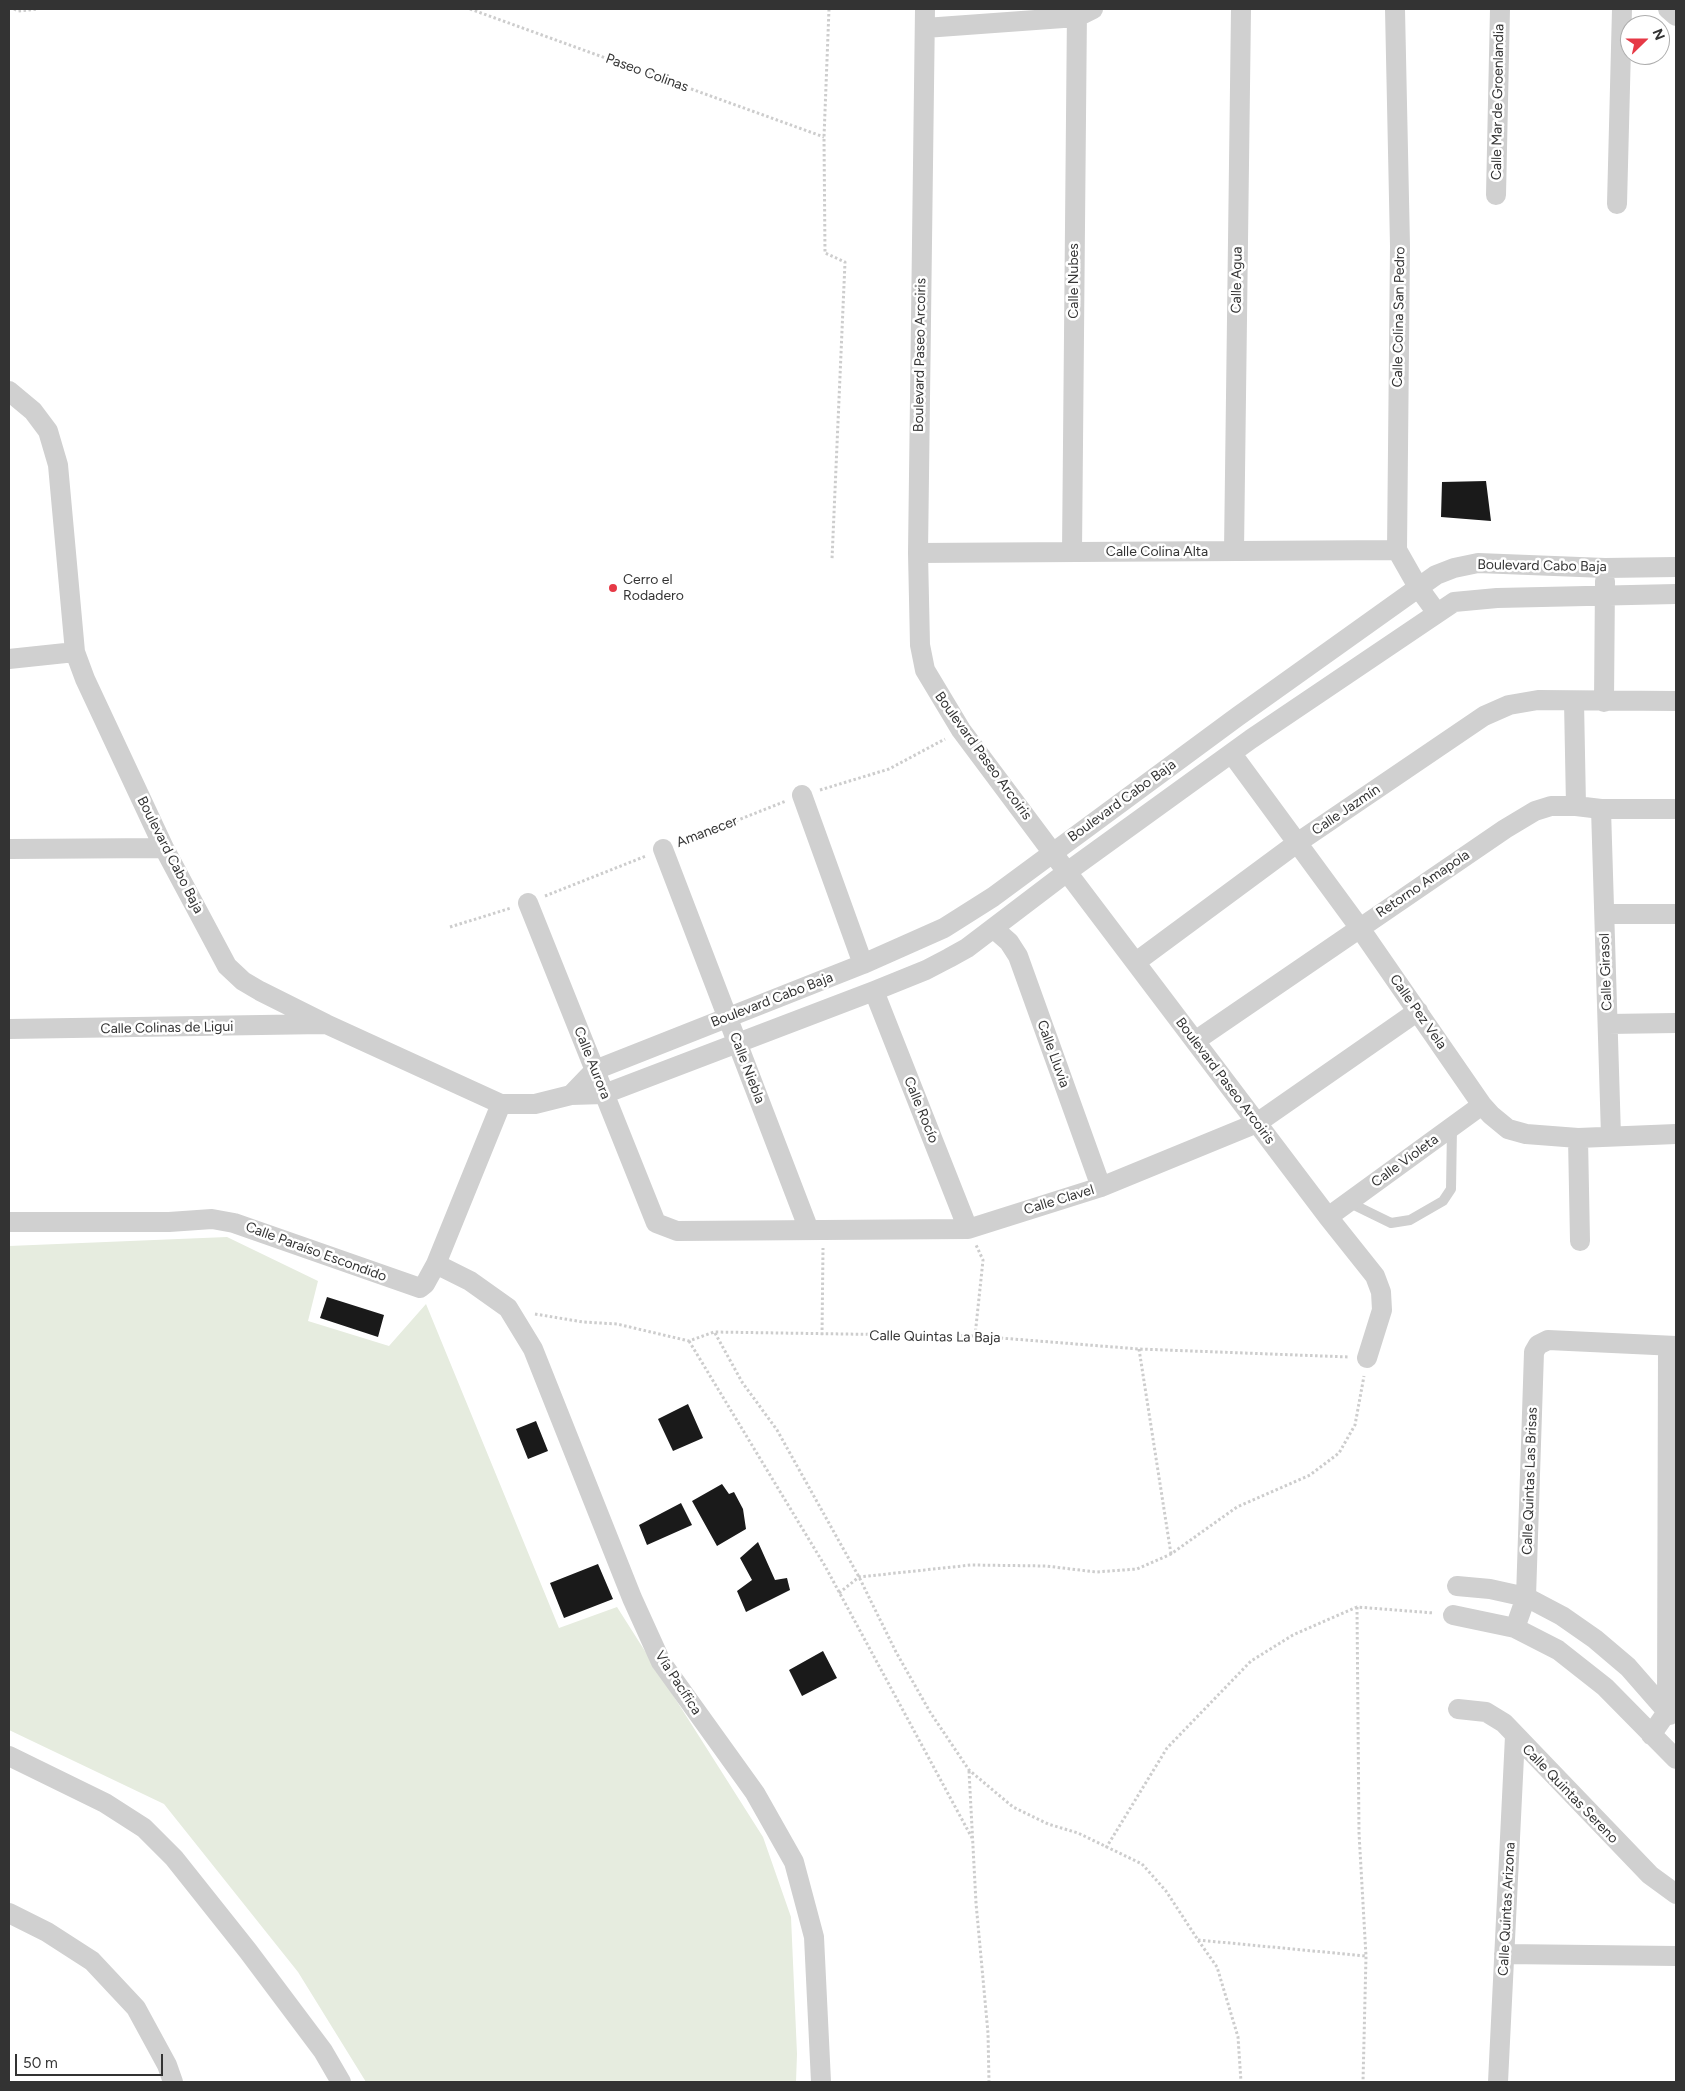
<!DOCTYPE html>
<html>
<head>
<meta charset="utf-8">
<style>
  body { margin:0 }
  #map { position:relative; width:1685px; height:2091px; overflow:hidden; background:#fff; font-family:Figtree,sans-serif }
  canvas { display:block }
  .frame { position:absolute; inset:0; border:10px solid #333; pointer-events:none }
  .north { position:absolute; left:1620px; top:15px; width:50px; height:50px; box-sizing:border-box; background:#fff; border:1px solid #adadad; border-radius:50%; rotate:68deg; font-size:14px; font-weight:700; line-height:20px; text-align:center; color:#333 }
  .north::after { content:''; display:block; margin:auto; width:18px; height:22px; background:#e63946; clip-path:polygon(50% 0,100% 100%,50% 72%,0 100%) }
  .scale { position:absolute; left:15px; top:2054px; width:148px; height:22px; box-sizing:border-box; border:2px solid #333; border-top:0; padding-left:6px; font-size:15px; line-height:18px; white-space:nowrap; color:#333; -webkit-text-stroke:4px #fff; paint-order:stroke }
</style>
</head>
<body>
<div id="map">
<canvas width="1685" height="2091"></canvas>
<div class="frame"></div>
<div class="north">N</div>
<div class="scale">50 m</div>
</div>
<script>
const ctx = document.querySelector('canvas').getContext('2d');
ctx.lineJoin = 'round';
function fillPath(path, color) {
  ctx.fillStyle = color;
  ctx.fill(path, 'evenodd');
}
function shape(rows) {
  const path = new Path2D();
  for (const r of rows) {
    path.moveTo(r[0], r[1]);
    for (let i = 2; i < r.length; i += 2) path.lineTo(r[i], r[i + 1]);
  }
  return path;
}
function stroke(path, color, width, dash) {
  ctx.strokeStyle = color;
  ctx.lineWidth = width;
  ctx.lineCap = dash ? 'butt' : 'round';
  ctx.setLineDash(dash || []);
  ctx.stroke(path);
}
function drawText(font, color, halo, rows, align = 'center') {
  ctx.font = font + ' Figtree,sans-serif';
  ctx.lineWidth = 5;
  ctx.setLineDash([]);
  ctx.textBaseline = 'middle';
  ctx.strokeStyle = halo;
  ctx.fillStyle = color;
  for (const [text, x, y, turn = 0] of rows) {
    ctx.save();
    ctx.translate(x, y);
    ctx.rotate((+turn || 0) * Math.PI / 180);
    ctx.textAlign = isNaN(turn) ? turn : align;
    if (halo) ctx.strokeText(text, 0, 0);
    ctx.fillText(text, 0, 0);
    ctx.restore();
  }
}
fillPath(shape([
  [227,1237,318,1281,308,1321,389,1346,426,1304,559,1628,617,1607,763,1837,791,1917,797,2054,796,2082,366,2082,298,1972,164,1804,9,1730,9,1246]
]), '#e6ecdf');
fillPath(shape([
  [1486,481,1491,521,1441,517,1442,482],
  [327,1297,384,1315,378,1337,320,1318],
  [688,1404,703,1438,673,1451,658,1419],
  [536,1421,548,1451,528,1459,516,1429],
  [722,1484,729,1494,734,1492,743,1509,746,1529,717,1546,692,1501],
  [681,1503,692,1525,647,1545,639,1525],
  [758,1542,775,1580,787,1578,790,1590,746,1612,737,1591,752,1580,740,1558],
  [598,1564,613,1599,564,1618,550,1583],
  [823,1651,837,1678,802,1696,789,1670]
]), '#1a1a1a');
stroke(shape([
  [14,9,18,11,38,9],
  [470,9,824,137],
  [829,9,824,137,825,253,845,262,832,559],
  [820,790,889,769,945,739],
  [680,843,786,801],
  [545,896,646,856],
  [450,927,511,908],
  [535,1314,583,1322,617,1324,689,1341,714,1332,975,1336,1139,1349,1349,1357],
  [715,1333,742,1382,777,1430,859,1577,896,1652,930,1712,969,1770,1013,1807,1048,1824,1078,1833,1142,1864,1166,1891,1198,1940,1217,1967,1238,2037,1241,2082],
  [822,1335,823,1248],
  [975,1336,983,1260,976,1245],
  [689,1341,825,1566,972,1838],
  [1139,1349,1171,1554],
  [839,1593,859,1577,971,1565,1046,1566,1096,1572,1137,1569,1171,1554,1237,1507,1310,1475,1339,1453,1355,1425,1364,1376],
  [1357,1607,1359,1833,1366,1956,1363,2082],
  [969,1771,976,1903,988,2033,989,2082],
  [1106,1848,1167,1748,1251,1661,1293,1635,1357,1607,1434,1613],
  [1198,1940,1366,1956]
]), '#cdcdcd', 3, [2.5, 2.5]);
stroke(shape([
  [1348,1202,1391,1223,1410,1220,1443,1201,1451,1189,1452,1128]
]), '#d0d0d0', 10);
stroke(shape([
  [925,9,918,553,920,645,925,670,961,730,1067,872,1328,1217,1375,1276,1381,1292,1382,1310,1367,1358],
  [1395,9,1400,246,1397,550,1418,587,1437,613],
  [1668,9,1676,16],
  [925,28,1077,17,1093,9],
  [1496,195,1500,9],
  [1617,204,1622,9],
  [9,391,33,411,48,431,58,465,75,652,85,679,164,848,227,966,243,981,260,991,326,1024,501,1104,535,1104,571,1095,604,1094,874,991,926,970,949,958,967,948,1067,872,1251,739,1454,602,1497,598,1676,594],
  [1234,551,1241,9],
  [1072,552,1077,9],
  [918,553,1397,550],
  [9,659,75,652],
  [1574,701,1576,806],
  [1604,702,1605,581],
  [1232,754,1359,927,1482,1105,1491,1115,1508,1129,1526,1134,1578,1138,1676,1134],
  [802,795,863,964],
  [1601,809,1611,1136],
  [9,849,164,848],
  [663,849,809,1230],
  [528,903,656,1223,677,1231,968,1229,1101,1187,1257,1123,1418,1011],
  [1605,914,1676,914],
  [993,928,1009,942,1018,956,1101,1187],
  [1136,962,1297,843,1484,716,1509,705,1538,700,1676,701],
  [874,991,968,1229],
  [1608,1024,1676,1023],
  [9,1029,324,1024],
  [1195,1041,1505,829,1535,811,1551,806,1576,806,1601,809,1676,809],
  [571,1095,595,1070,863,964,944,928,993,897,1237,717,1436,575,1454,568,1478,563,1605,568,1676,567],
  [1578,1138,1580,1241],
  [1328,1217,1482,1105],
  [9,1222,169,1222,212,1219,234,1223,420,1288,425,1284,436,1264,501,1104],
  [436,1264,470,1281,508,1308,533,1349,632,1598,661,1662,755,1793,794,1862,814,1937,821,2082],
  [1457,1586,1490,1589,1526,1597,1562,1616,1595,1639,1628,1667,1670,1715],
  [1453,1615,1515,1628,1558,1650,1605,1687,1676,1759],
  [1515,1628,1526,1597,1534,1352,1538,1345,1548,1340,1676,1346],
  [1458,1709,1486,1712,1504,1723,1650,1875,1676,1894],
  [1651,1735,1667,1712,1668,1346],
  [9,1756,105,1803,144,1828,174,1858,248,1951,323,2051,341,2082],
  [9,1913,47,1932,92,1961,136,2008,167,2065,173,2082],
  [1504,1954,1676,1956],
  [1498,2082,1515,1736]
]), '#d0d0d0', 20);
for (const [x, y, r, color] of [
  [613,588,5,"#e63946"]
]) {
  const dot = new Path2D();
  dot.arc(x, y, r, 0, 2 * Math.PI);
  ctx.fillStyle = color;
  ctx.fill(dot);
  stroke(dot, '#fff', 2);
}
drawText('14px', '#333', '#fff', [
  ["Paseo Colinas",647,73,20],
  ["Calle Mar de Groenlandia",1498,102,-89],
  ["Calle Agua",1237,280,-89],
  ["Calle Nubes",1074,281,-90],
  ["Calle Colina San Pedro",1399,317,-89],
  ["Boulevard Paseo Arcoiris",920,355,-89],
  ["Calle Colina Alta",1157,552],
  ["Boulevard Cabo Baja",1542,566,1],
  ["Boulevard Paseo Arcoiris",983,756,54],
  ["Boulevard Cabo Baja",1122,801,-36],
  ["Calle Jazmín",1346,810,-34],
  ["Amanecer",707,832,-21],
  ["Boulevard Cabo Baja",170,855,63],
  ["Retorno Amapola",1423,884,-34],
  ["Calle Girasol",1606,972,-92],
  ["Boulevard Cabo Baja",772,1000,-21],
  ["Calle Pez Vela",1418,1012,55],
  ["Calle Colinas de Ligui",167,1028,-1],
  ["Calle Lluvia",1053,1054,70],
  ["Calle Aurora",592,1063,68],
  ["Calle Niebla",747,1068,69],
  ["Boulevard Paseo Arcoiris",1225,1081,53],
  ["Calle Rocío",921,1110,68],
  ["Calle Violeta",1405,1161,-36],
  ["Calle Clavel",1059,1200,-17],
  ["Calle Paraíso Escondido",316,1252,20],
  ["Calle Quintas La Baja",935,1337,1],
  ["Calle Quintas Las Brisas",1530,1481,-88],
  ["Vía Pacífica",678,1683,57],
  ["Calle Quintas Sereno",1570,1794,46],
  ["Calle Quintas Arizona",1507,1909,-87]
]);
drawText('14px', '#333', '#fff', [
  ["Cerro el",623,580],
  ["Rodadero",623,596]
], 'left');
</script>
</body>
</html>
